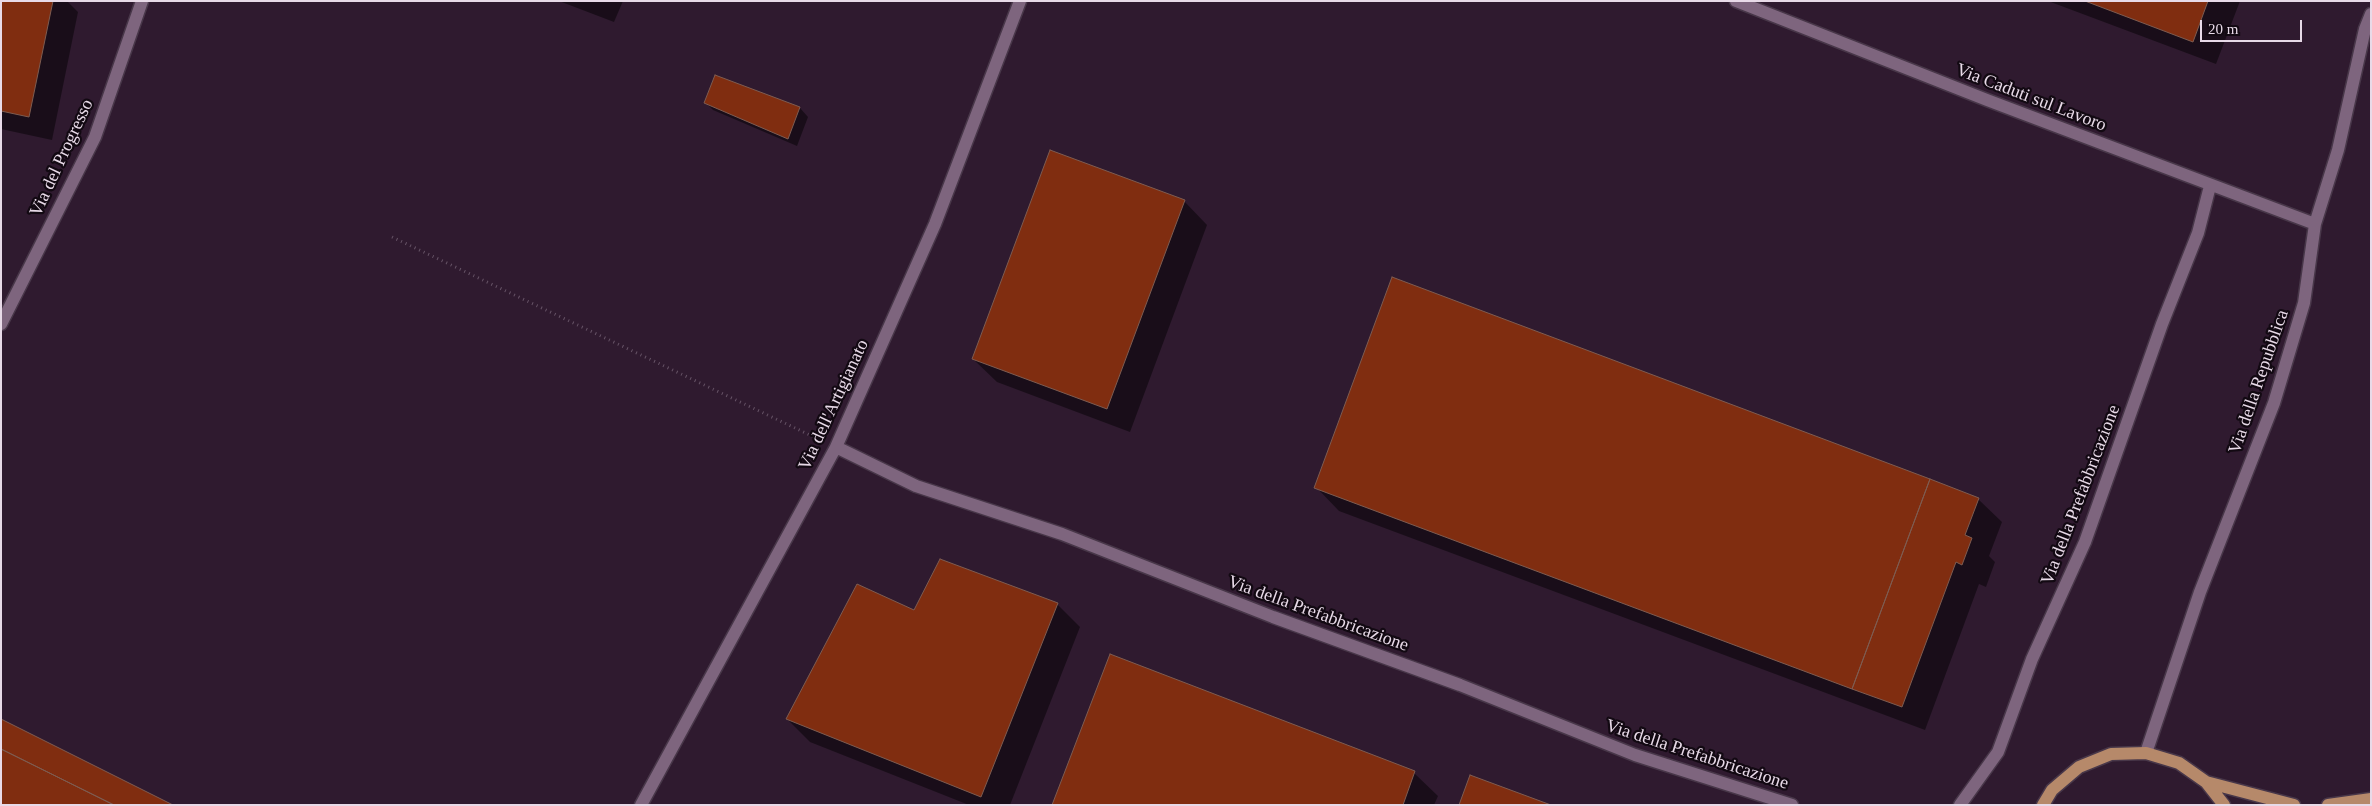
<!DOCTYPE html>
<html>
<head>
<meta charset="utf-8">
<style>
  body { margin:0 }
  #map { position:relative; width:2372px; height:806px; overflow:hidden; background:#2f1a2f; font-family:Georgia,serif }
  canvas { display:block }
  .frame { position:absolute; inset:0; border:2px solid #e8dae8; pointer-events:none }
  .scale { position:absolute; left:2200px; top:20px; width:102px; height:22px; box-sizing:border-box; border:2px solid #e8dae8; border-top:0; padding-left:6px; font-size:15px; line-height:18px; white-space:nowrap; color:#e8dae8; -webkit-text-stroke:4px #120912; paint-order:stroke }
</style>
</head>
<body>
<div id="map">
<canvas width="2372" height="806"></canvas>
<div class="frame"></div>
<div class="scale">20 m</div>
</div>
<script>
const ctx = document.querySelector('canvas').getContext('2d');
ctx.lineJoin = 'round';
function fillPath(path, color) {
  ctx.fillStyle = color;
  ctx.fill(path, 'evenodd');
}
function shape(rows) {
  const path = new Path2D();
  for (const r of rows) {
    path.moveTo(r[0], r[1]);
    for (let i = 2; i < r.length; i += 2) path.lineTo(r[i], r[i + 1]);
  }
  return path;
}
function stroke(path, color, width, dash) {
  ctx.strokeStyle = color;
  ctx.lineWidth = width;
  ctx.lineCap = dash ? 'butt' : 'round';
  ctx.setLineDash(dash || []);
  ctx.stroke(path);
}
function drawText(font, color, halo, rows, align = 'center') {
  ctx.font = font + ' Georgia,serif';
  ctx.lineWidth = 4.5;
  ctx.setLineDash([]);
  ctx.textBaseline = 'middle';
  ctx.strokeStyle = halo;
  ctx.fillStyle = color;
  for (const [text, x, y, turn = 0] of rows) {
    ctx.save();
    ctx.translate(x, y);
    ctx.rotate((+turn || 0) * Math.PI / 180);
    ctx.textAlign = isNaN(turn) ? turn : align;
    if (halo) ctx.strokeText(text, 0, 0);
    ctx.fillText(text, 0, 0);
    ctx.restore();
  }
}
fillPath(shape([
  [1,1,67,1,78,12,52,140,1,129],
  [559,1,623,1,614,22],
  [2048,1,2240,1,2216,64],
  [716,76,800,108,808,117,797,146,713,110,705,102],
  [1184,201,1207,225,1130,432,997,382,973,359],
  [1316,487,1978,499,2002,522,1989,556,1995,562,1986,587,1979,584,1925,730,1339,511],
  [1057,604,1080,627,1010,805,969,805,810,742,787,719,915,611],
  [1110,656,1414,773,1438,796,1434,805,1053,805]
]), '#0007');
const building = shape([
  [1,1,53,1,29,117,1,111,1,1],
  [2085,1,2208,1,2193,42,2085,1],
  [715,75,800,107,788,139,704,103,715,75],
  [1050,150,1185,200,1107,409,972,359,1050,150],
  [1392,277,1930,479,1852,689,1314,488,1392,277],
  [1930,479,1979,498,1965,535,1972,538,1962,565,1956,562,1902,707,1852,689,1930,479],
  [940,559,1058,603,981,797,786,719,857,584,914,610,940,559],
  [1110,654,1415,771,1403,805,1052,805,1110,654],
  [1,719,173,805,114,805,1,749,1,719],
  [1,749,114,805,1,805,1,749],
  [1470,775,1551,805,1459,805,1470,775]
]);
fillPath(building, '#802d10');
stroke(building, '#7e5c51', 1);
const minor = shape([
  [1736,1,1987,100,2315,224],
  [1,324,95,137,142,1],
  [836,447,916,486,1062,534,1273,617,1460,685,1635,755,1792,805],
  [2146,753,2200,592,2274,403,2304,303,2315,224,2338,150,2365,29,2371,14],
  [641,805,836,447,935,224,1020,1],
  [1960,805,1998,752,2032,659,2085,542,2162,324,2198,233,2210,186]
]);
const major = shape([
  [2206,782,2294,805],
  [2043,805,2052,790,2079,767,2111,754,2146,753,2179,763,2206,782,2224,805],
  [2328,805,2371,799]
]);
stroke(minor, '#483749', 15);
stroke(major, '#483749', 15);
stroke(shape([
  [392,237,814,437]
]), '#675467', 3, [1, 4]);
stroke(minor, '#7e657e', 12);
stroke(major, '#b6896a', 12);
drawText('18px', '#e8dae8', '#120912', [
  ["Via Caduti sul Lavoro",2031,98,21],
  ["Via del Progresso",62,158,-65],
  ["Via della Repubblica",2259,382,-71],
  ["Via dell'Artigianato",834,405,-65],
  ["Via della Prefabbricazione",2081,495,-69],
  ["Via della Prefabbricazione",1318,614,20],
  ["Via della Prefabbricazione",1697,755,18]
]);
</script>
</body>
</html>
